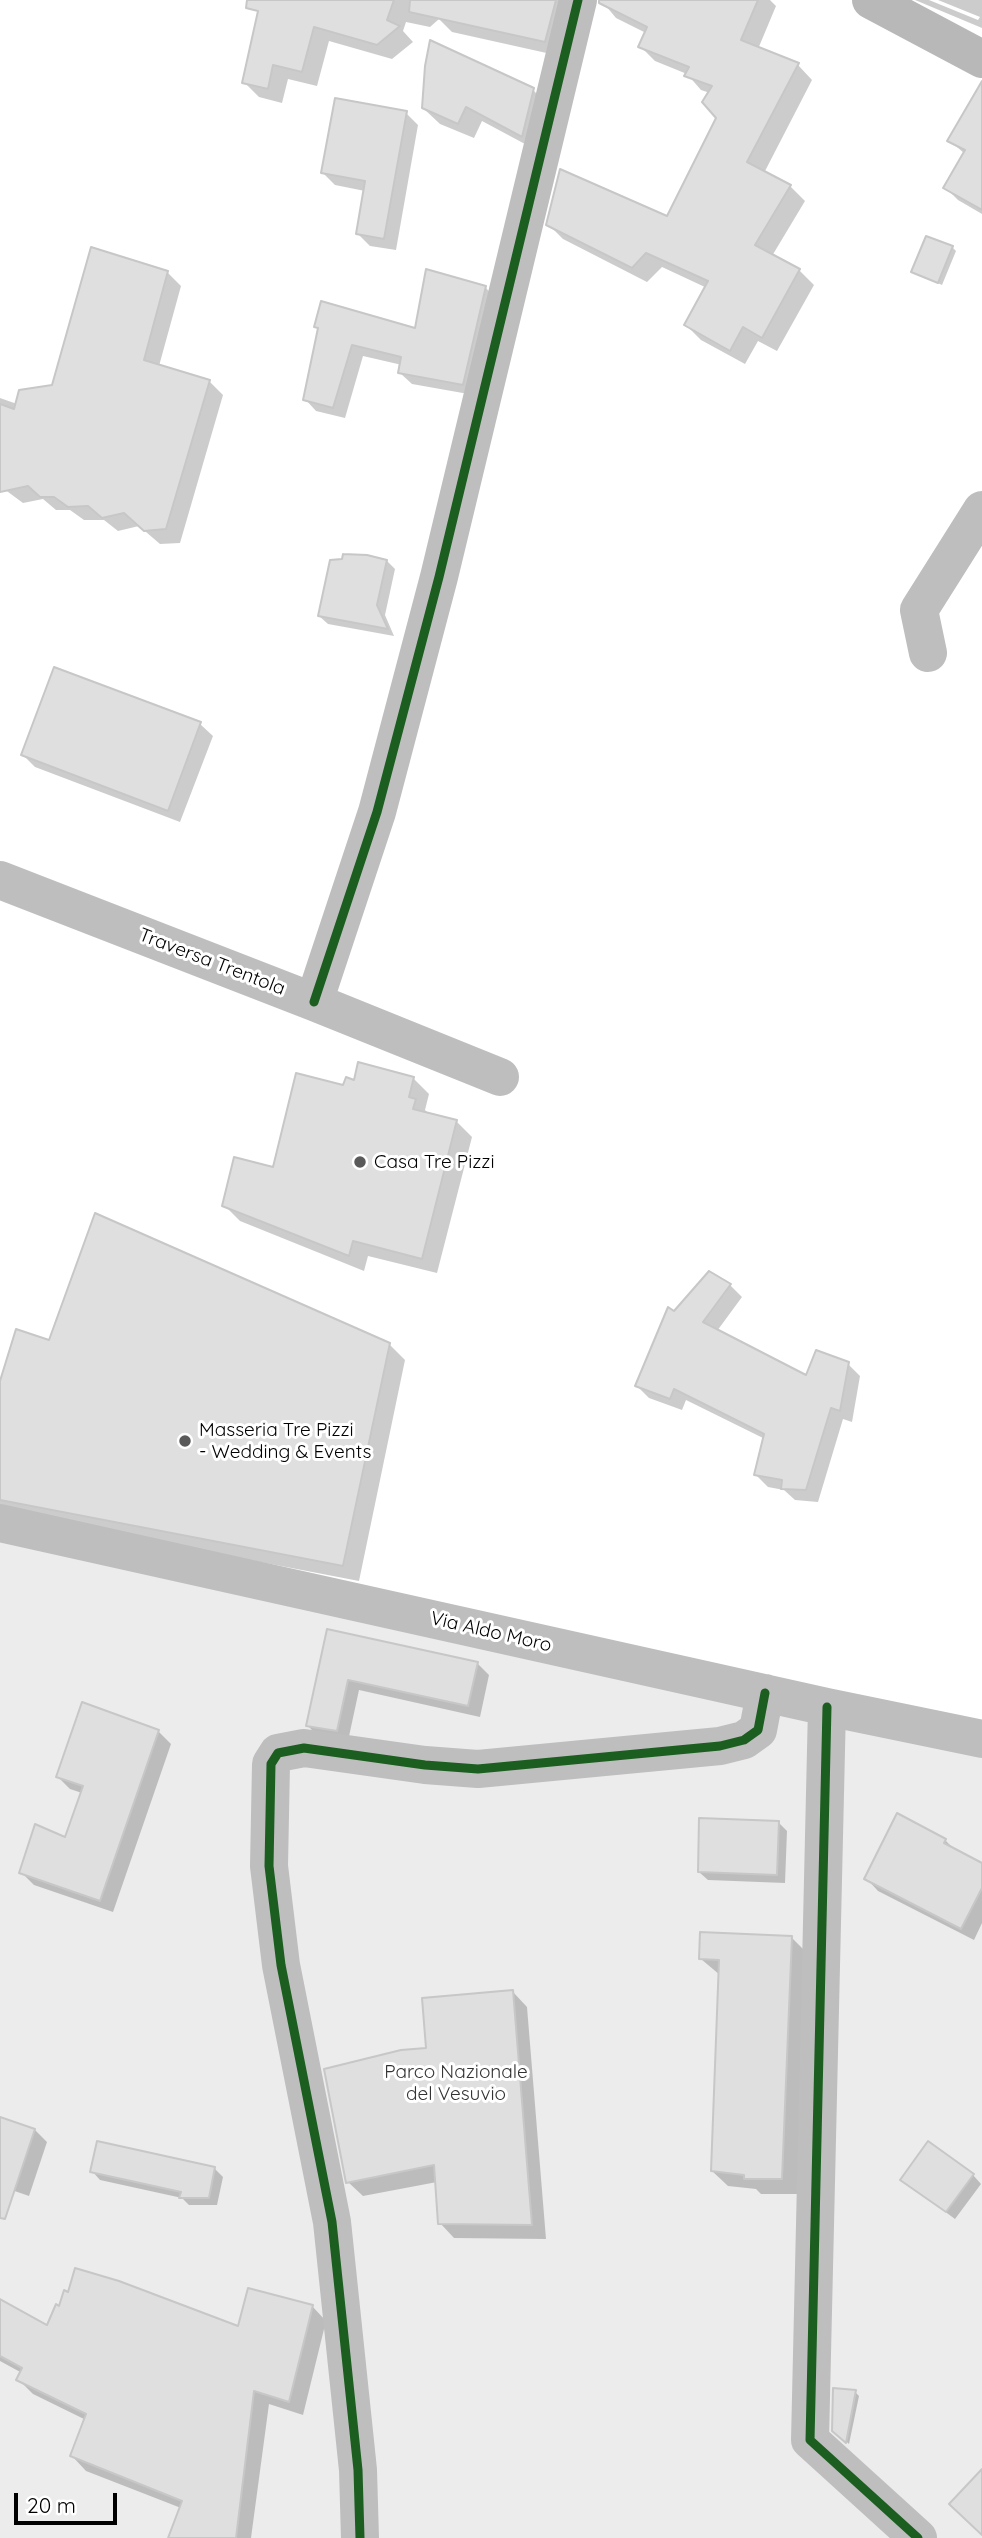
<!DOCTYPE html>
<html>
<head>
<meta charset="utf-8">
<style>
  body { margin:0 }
  #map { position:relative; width:982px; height:2538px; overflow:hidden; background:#fff; font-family:Quicksand,sans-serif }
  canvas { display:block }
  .scale { position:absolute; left:14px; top:2493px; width:103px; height:32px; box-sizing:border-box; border:4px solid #000; border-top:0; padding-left:9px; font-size:21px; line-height:24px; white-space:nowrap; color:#000; -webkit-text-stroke:5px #fff; paint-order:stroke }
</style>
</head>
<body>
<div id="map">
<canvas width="982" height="2538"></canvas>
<div class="scale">20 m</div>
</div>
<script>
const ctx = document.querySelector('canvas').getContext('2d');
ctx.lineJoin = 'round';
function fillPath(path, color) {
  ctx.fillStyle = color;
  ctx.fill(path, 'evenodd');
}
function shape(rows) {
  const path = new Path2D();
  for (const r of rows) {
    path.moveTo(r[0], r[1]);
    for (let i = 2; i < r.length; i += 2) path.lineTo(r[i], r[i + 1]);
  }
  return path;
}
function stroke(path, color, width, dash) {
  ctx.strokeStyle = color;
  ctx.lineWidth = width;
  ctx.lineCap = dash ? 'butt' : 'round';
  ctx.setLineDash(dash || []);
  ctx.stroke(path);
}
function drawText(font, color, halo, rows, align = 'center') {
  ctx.font = font + ' Quicksand,sans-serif';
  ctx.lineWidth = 6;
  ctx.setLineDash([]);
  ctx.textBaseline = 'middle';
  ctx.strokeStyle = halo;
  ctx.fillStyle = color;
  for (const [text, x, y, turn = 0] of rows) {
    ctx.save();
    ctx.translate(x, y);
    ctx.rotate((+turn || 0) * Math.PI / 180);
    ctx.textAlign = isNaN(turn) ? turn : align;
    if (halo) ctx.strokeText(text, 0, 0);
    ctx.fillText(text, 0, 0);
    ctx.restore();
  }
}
fillPath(shape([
  [0,1515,982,1731,982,2538,0,2538]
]), '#ececec');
fillPath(shape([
  [255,0,577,0,560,56,452,32,439,19,430,27,406,22,403,31,413,42,392,59,329,41,317,86,288,79,282,103,259,97,244,82,262,3],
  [601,0,770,0,776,6,758,49,798,65,812,80,764,173,790,186,805,201,772,256,799,270,814,285,777,351,758,341,745,364,701,340,686,325,707,288,662,267,647,282,563,239,548,224,668,218,718,118,710,93,701,90,687,74,655,61,640,46,646,33,616,18],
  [915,0,929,0,978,20,980,17,938,0,982,0,982,28],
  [533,90,549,106,538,151,482,121,474,138,440,124,423,108],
  [982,109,982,214,958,200,946,188,965,154,949,140],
  [406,113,418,125,396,250,370,246,357,233,365,191,335,185,323,173],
  [952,247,956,251,942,285,914,272],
  [428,271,486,288,497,300,474,395,412,384,400,373,402,365,363,356,345,418,316,411,305,399,319,331,316,327,417,330],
  [167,272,181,286,159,366,209,381,223,395,180,543,160,544,139,526,118,531,104,520,84,520,70,510,56,510,43,499,23,503,0,486,0,398,17,404,53,386],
  [387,561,395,569,385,615,394,636,328,624,319,616],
  [200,724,213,736,180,822,35,767,23,755],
  [413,1078,429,1094,425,1110,430,1115,456,1121,472,1137,437,1273,368,1256,364,1271,240,1221,224,1205,274,1169,345,1087],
  [730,1285,742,1297,717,1331,807,1378,848,1364,860,1376,852,1422,843,1419,818,1502,795,1500,784,1490,768,1487,756,1475,765,1439,686,1400,682,1410,649,1398,637,1386,674,1313],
  [389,1344,405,1360,359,1581,0,1512,0,1387],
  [329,1631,477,1663,489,1675,480,1717,359,1690,348,1741,319,1737,308,1726],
  [158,1731,171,1744,113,1912,34,1885,21,1872,66,1839,82,1793,70,1789,58,1777],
  [779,1823,787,1831,785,1883,708,1880,699,1872],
  [945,1840,957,1852,982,1865,982,1923,974,1940,878,1891,866,1878],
  [791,1937,807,1953,798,2194,761,2194,756,2189,728,2186,712,2171,720,1975,701,1959],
  [513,1992,527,2007,546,2239,454,2238,440,2223,437,2182,363,2196,348,2182,428,2050],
  [0,2118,35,2130,47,2142,29,2196,0,2186],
  [214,2168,223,2177,217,2205,189,2205,182,2198,100,2180,92,2171],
  [973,2175,981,2184,955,2219,902,2180],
  [0,2301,48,2327,239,2328,312,2306,326,2321,303,2415,269,2404,251,2538,170,2538,181,2508,86,2471,72,2456,86,2420,33,2394,18,2379,22,2373,0,2361],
  [855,2392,859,2396,849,2444,834,2430]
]), '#0003');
const building = shape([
  [247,0,394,0,387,20,400,26,377,45,314,27,302,72,273,65,268,89,242,83,258,11,246,8,247,0],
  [410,0,556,0,545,42,409,12,410,0],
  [599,0,758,0,741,40,799,63,747,162,791,185,755,245,800,269,762,338,743,327,730,351,684,325,708,281,646,253,632,268,546,225,560,169,667,216,716,118,702,102,712,86,684,76,689,67,638,47,647,27,599,3,599,0],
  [430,40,534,88,522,137,466,107,458,124,422,108,425,66,430,40],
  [982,81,982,210,943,188,965,150,947,141,982,81],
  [335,98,407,111,384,239,356,234,365,181,321,173,335,98],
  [926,236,953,246,938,283,911,272,926,236],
  [91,247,168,271,144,360,210,380,166,529,144,531,124,513,102,518,88,506,68,507,54,497,40,497,28,486,0,492,0,404,14,409,19,390,52,385,91,247],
  [426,269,486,286,463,385,398,373,401,357,352,345,333,408,303,400,318,328,314,327,321,301,415,328,426,269],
  [343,554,367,555,387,560,377,605,388,629,318,616,330,560,342,559,343,554],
  [54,667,201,722,168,811,21,755,54,667],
  [358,1062,414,1077,409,1097,416,1099,413,1109,457,1120,422,1259,353,1241,349,1256,222,1206,234,1157,273,1167,296,1073,343,1085,346,1077,354,1080,358,1062],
  [95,1213,390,1343,343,1566,0,1500,0,1381,16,1329,49,1340,95,1213],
  [709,1271,731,1284,703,1322,806,1375,816,1350,849,1362,840,1411,831,1408,806,1490,781,1489,782,1480,754,1475,764,1434,674,1389,670,1399,635,1386,668,1307,674,1311,709,1271],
  [327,1629,478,1662,468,1706,348,1680,337,1731,306,1726,327,1629],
  [82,1702,159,1730,100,1901,19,1873,35,1824,65,1837,83,1786,56,1777,82,1702],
  [897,1813,946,1839,944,1843,982,1863,982,1888,961,1929,864,1879,897,1813],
  [699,1818,779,1821,777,1875,698,1872,699,1818],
  [700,1932,792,1936,782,2179,744,2179,744,2175,711,2171,719,1960,699,1959,700,1932],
  [513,1990,532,2225,438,2224,434,2165,346,2183,324,2069,401,2050,426,2048,422,1998,513,1990],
  [0,2117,35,2129,5,2219,0,2218,0,2117],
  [97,2141,215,2167,209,2198,179,2198,181,2192,90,2172,97,2141],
  [928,2141,974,2174,946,2212,900,2180,928,2141],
  [75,2268,119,2281,238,2326,248,2288,313,2305,289,2402,254,2391,236,2538,168,2538,182,2501,70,2456,86,2414,16,2380,22,2368,0,2356,0,2299,47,2325,56,2304,59,2306,64,2290,68,2292,75,2268],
  [833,2388,856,2390,846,2443,832,2431,833,2388],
  [982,2469,982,2535,949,2504,982,2469]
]);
fillPath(building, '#dfdfdf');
stroke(building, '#c7c7c7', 2);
stroke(shape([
  [928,653,919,610,982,510],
  [0,880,314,1002,500,1077],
  [314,1002,377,812,439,577,578,0],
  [0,1523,827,1707,982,1739],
  [827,1707,810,2440,918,2538],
  [360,2538,358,2470,332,2222,281,1965,269,1866,271,1764,278,1753,304,1748,425,1765,478,1769,720,1746,744,1740,758,1730,765,1693]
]), '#bebebe', 38);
stroke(shape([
  [871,0,982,59]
]), '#b8b8b8', 38);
stroke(shape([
  [314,1002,377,812,439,577,578,0],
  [827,1707,810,2440,918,2538],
  [360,2538,358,2470,332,2222,281,1965,269,1866,271,1764,278,1753,304,1748,425,1765,478,1769,720,1746,744,1740,758,1730,765,1693]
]), '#1b5e20', 9);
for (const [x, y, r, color] of [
  [360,1162,7,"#595959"],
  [185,1441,7,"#595959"]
]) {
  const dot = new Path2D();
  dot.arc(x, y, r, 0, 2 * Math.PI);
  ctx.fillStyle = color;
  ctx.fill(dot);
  stroke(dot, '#fff', 2.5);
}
drawText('19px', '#000', '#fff', [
  ["Traversa Trentola",212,962,21],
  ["Via Aldo Moro",491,1632,13]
]);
drawText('19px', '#000', '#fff', [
  ["Casa Tre Pizzi",374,1162],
  ["Masseria Tre Pizzi",199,1430],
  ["- Wedding & Events",199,1452]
], 'left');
drawText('19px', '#333', '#fff', [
  ["Parco Nazionale",456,2072],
  ["del Vesuvio",456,2094]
]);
</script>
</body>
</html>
